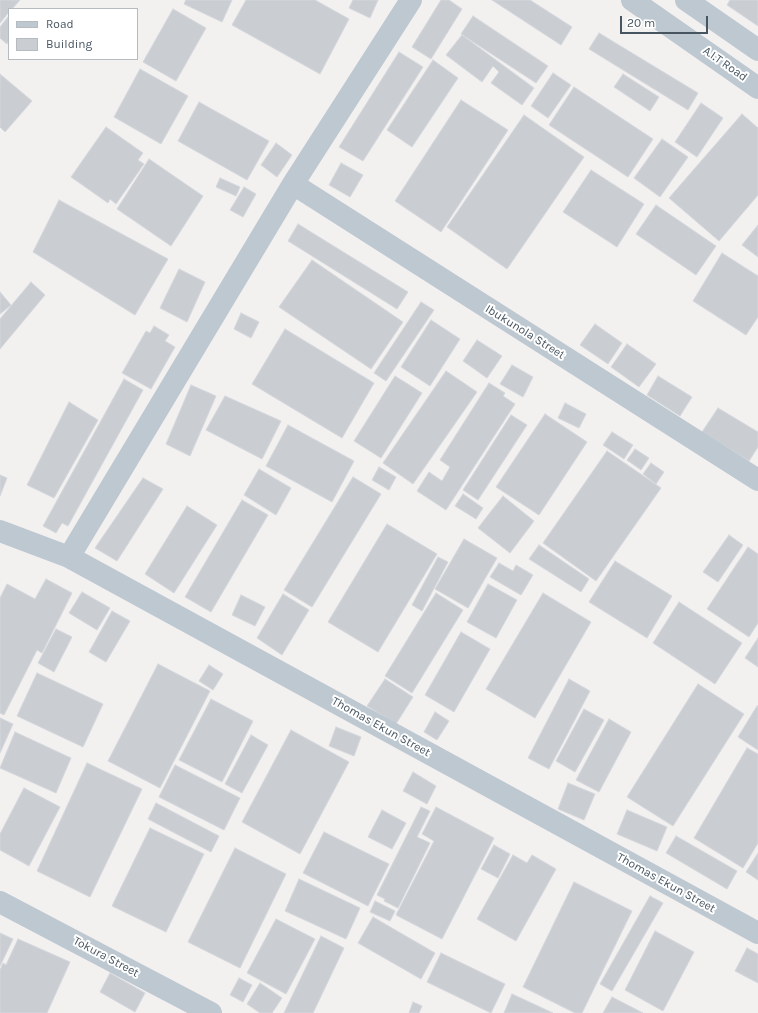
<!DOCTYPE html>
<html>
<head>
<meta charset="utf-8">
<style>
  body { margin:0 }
  #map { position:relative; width:758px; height:1013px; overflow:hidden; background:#f3f0f0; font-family:Karla,sans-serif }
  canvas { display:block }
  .legend { position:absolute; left:8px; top:8px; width:130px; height:52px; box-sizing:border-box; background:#fff; border:1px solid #b5bbbf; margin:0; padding:5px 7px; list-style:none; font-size:12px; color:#475560 }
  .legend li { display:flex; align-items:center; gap:8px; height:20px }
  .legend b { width:20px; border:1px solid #b5bbbf }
  .scale { position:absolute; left:620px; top:16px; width:88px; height:18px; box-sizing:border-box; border:2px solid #475560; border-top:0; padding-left:5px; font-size:12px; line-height:14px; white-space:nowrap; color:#475560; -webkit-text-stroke:3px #fff; paint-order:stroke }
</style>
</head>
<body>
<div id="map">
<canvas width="758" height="1013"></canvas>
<ul class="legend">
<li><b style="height:5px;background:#bdc8d1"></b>Road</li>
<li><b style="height:11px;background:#caced3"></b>Building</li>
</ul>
<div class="scale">20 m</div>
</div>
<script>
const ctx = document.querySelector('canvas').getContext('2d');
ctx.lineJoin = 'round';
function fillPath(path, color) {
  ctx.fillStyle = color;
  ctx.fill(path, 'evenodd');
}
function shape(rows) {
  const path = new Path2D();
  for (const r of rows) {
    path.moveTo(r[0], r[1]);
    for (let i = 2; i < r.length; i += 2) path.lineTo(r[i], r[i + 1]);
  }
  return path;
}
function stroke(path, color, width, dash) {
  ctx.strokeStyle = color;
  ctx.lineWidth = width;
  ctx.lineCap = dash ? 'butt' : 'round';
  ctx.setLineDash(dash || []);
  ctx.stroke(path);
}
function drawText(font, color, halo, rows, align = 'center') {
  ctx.font = font + ' Karla,sans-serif';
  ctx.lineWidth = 4;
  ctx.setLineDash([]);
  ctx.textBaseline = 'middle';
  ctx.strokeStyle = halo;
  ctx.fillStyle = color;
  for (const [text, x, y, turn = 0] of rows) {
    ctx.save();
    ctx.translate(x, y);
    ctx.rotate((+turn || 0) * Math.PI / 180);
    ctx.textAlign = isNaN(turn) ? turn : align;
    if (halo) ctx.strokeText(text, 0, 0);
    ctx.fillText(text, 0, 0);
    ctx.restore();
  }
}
const building = shape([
  [0,0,20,0,12,9,9,9,9,12,0,23,0,0],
  [186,0,232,0,222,22,184,4,186,0],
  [246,0,315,0,349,19,320,74,232,25,246,0],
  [353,0,378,0,370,18,349,8,353,0],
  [441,0,449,0,462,9,431,59,412,47,441,0],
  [492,0,530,0,572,27,561,45,492,0],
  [730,0,758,0,758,26,727,5,730,0],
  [173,9,206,28,176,81,143,62,173,9],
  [473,16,548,66,536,83,461,34,473,16],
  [8,17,9,18,9,41,7,44,0,38,0,27,8,17],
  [599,33,698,93,688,110,589,49,599,33],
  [462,35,534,88,522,105,491,83,499,72,493,66,482,82,446,55,462,35],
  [399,52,423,67,363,161,339,147,399,52],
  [433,60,458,78,412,147,387,130,433,60],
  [140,69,188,96,161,144,114,117,140,69],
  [553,73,571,85,548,118,531,106,553,73],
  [0,74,32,101,5,132,0,127,0,74],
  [623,74,659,97,650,111,614,87,623,74],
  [574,87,653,139,628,177,549,125,574,87],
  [461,100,508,130,441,232,395,201,461,100],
  [199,102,269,141,247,180,178,141,199,102],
  [701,103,723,118,697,157,675,142,701,103],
  [742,114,758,128,758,195,719,241,669,198,742,114],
  [524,115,584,157,507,269,447,227,524,115],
  [106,127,143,153,138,160,144,164,116,204,110,199,108,203,71,177,106,127],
  [662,139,688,157,660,197,634,178,662,139],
  [276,143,292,155,277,177,261,165,276,143],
  [149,159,203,196,171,246,117,209,149,159],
  [341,163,363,175,350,197,329,185,341,163],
  [591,170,644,204,617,247,563,212,591,170],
  [220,178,240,187,236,196,216,187,220,178],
  [244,187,256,194,243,217,230,210,244,187],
  [59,200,168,259,135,315,33,252,59,200],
  [656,205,716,246,696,275,636,234,656,205],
  [298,224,408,292,397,309,288,241,298,224],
  [758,225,758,257,742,245,758,225],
  [722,253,758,276,758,317,746,335,693,301,722,253],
  [312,260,403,322,371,369,279,307,312,260],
  [179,269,205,282,187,322,160,308,179,269],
  [31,282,45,295,0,349,0,319,31,282],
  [0,292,11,305,0,314,0,292],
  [421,302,434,310,386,381,374,373,421,302],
  [241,313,259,322,251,338,234,329,241,313],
  [431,320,460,339,430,386,401,367,431,320],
  [595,324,622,343,608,364,580,345,595,324],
  [154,326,169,335,165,341,175,347,151,389,122,373,146,331,150,333,154,326],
  [285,329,374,383,342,438,252,384,285,329],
  [477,340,502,356,487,378,463,361,477,340],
  [627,344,656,364,639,387,611,367,627,344],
  [512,365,533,377,523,397,500,384,512,365],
  [446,371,477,392,413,484,383,463,446,371],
  [395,376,422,393,381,458,354,441,395,376],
  [658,376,692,397,680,416,647,395,658,376],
  [124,379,143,390,68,526,62,523,56,533,43,526,124,379],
  [489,383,505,393,503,396,515,404,446,510,417,491,429,472,442,481,450,467,440,460,489,383],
  [191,385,216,396,190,456,166,444,191,385],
  [225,396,281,421,262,459,206,430,225,396],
  [69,402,98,420,54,498,27,485,69,402],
  [565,403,586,414,579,428,558,418,565,403],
  [718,408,758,432,758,447,749,461,702,432,718,408],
  [545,414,587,442,539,515,496,487,545,414],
  [511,415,527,425,478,500,463,490,511,415],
  [288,425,354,461,332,502,266,466,288,425],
  [612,432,633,445,624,459,603,445,612,432],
  [635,449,649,458,641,470,627,460,635,449],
  [607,451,661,488,596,581,543,543,607,451],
  [651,463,664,472,656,484,643,474,651,463],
  [379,467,396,477,389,490,372,480,379,467],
  [259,469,291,488,276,515,244,495,259,469],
  [0,475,7,478,0,496,0,475],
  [353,477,381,494,312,607,284,590,353,477],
  [143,478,163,489,117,561,95,548,143,478],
  [463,494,483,508,476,519,455,506,463,494],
  [503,496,534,521,510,553,478,528,503,496],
  [242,500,268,515,211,612,185,597,242,500],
  [187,506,217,525,174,593,145,574,187,506],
  [387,524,437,554,378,652,328,622,387,524],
  [729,535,743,545,718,582,703,572,729,535],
  [464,539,497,558,468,608,435,589,464,539],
  [539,545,589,579,581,592,529,559,539,545],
  [748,547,758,554,758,623,749,637,707,609,748,547],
  [438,557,448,562,422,611,412,605,438,557],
  [615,561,672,596,647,638,589,602,615,561],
  [499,563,513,571,516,565,533,575,521,595,490,577,499,563],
  [46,579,72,593,42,653,37,650,4,715,0,713,0,598,7,584,35,599,46,579],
  [488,584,517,600,496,638,467,622,488,584],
  [82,592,110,608,97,630,69,613,82,592],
  [436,593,463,610,412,693,385,676,436,593],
  [543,593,591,622,535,718,486,689,543,593],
  [283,594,309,610,282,655,257,638,283,594],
  [241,595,265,607,255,626,232,615,241,595],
  [679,602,742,643,715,684,653,643,679,602],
  [112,611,130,621,106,662,89,652,112,611],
  [56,629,72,637,54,672,38,663,56,629],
  [461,632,490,649,454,712,425,695,461,632],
  [758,638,758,667,745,658,758,638],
  [158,664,210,691,160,788,108,761,158,664],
  [209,665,223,674,213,690,199,681,209,665],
  [37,673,103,704,83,747,17,716,37,673],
  [385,679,413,697,396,724,367,706,385,679],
  [569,679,590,691,549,769,528,758,569,679],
  [698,684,744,714,673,826,627,797,698,684],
  [211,699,253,721,222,782,179,760,211,699],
  [757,706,758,706,758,750,738,737,757,706],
  [584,709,604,720,575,772,556,761,584,709],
  [435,712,449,721,437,740,424,732,435,712],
  [0,718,13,724,0,753,0,718],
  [609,719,631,732,599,792,576,780,609,719],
  [336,727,361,737,354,756,329,746,336,727],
  [291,730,349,762,300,854,242,822,291,730],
  [15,732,71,758,56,793,0,768,15,732],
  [251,735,268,745,242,793,225,784,251,735],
  [747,748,758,754,758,843,743,868,694,838,747,748],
  [87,763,142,789,90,897,37,871,87,763],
  [175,765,240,798,224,830,159,797,175,765],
  [413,772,436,786,427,804,403,791,413,772],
  [568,783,595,794,584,820,558,809,568,783],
  [24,788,60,807,29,866,0,850,0,834,24,788],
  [156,803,219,836,211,852,148,819,156,803],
  [421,807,430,811,417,837,430,843,398,908,384,901,385,899,377,895,421,807],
  [436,807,494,838,442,939,396,915,434,841,422,834,436,807],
  [382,810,406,823,392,849,368,837,382,810],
  [627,810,667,827,657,851,617,834,627,810],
  [150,828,204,854,166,932,112,906,150,828],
  [324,832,389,864,368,906,303,873,324,832],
  [676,836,737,871,727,889,666,853,676,836],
  [494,845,510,854,498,878,481,869,494,845],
  [235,848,286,874,240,968,188,942,235,848],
  [758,853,758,880,746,872,758,853],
  [513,855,527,863,532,855,556,869,516,941,477,919,513,855],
  [299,879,360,908,346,939,285,911,299,879],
  [574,882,632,911,582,1013,575,1013,523,987,574,882],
  [650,896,663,903,612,991,600,984,650,896],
  [375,901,395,911,390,921,370,912,375,901],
  [373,917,435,953,421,979,358,943,373,917],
  [276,919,315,939,286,994,247,973,276,919],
  [655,931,694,952,663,1011,625,990,655,931],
  [0,933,13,939,0,966,0,933],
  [321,936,344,948,313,1013,284,1013,321,936],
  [18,939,70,962,47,1013,0,1013,0,970,3,963,6,965,18,939],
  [747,948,758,954,758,983,735,971,747,948],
  [441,953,505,984,491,1013,427,982,441,953],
  [110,973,145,993,135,1012,100,992,110,973],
  [239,978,252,985,243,1002,230,995,239,978],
  [260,983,282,998,272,1013,260,1013,247,1004,260,983],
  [512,994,553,1013,504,1013,512,994],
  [612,997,643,1013,603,1013,612,997],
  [413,1002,422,1006,419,1013,409,1013,413,1002]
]);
fillPath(building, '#caced3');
stroke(building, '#d4d7dc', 1);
stroke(shape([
  [632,0,758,88],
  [686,0,758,50],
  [293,184,758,480],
  [0,531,69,557,758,933],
  [69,557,293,184,411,0],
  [0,902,211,1013]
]), '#bdc8d1', 22);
drawText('12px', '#475560', '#fff', [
  ["A.I.T Road",725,64,35],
  ["Ibukunola Street",525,332,32],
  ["Thomas Ekun Street",381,727,29],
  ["Thomas Ekun Street",666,883,29],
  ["Tokura Street",106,957,28]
]);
</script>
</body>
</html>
